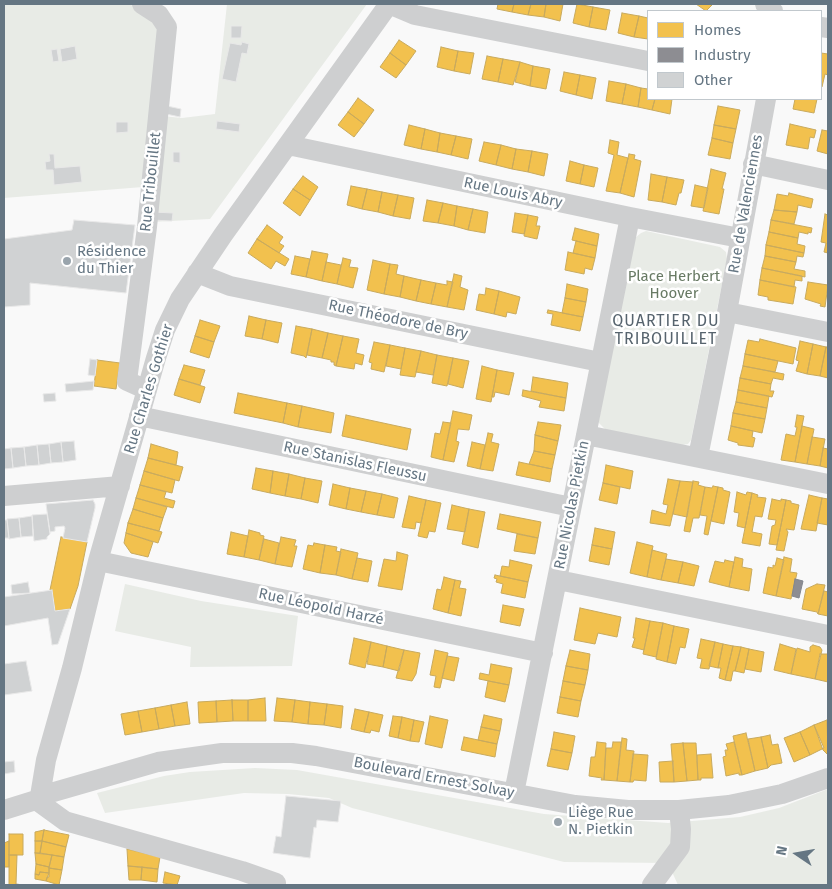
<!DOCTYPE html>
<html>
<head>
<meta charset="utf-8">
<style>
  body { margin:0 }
  #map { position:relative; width:832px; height:889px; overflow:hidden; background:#f9f9f9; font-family:"Fira Sans",sans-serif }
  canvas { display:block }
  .frame { position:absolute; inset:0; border:5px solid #657683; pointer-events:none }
  .legend { position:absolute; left:647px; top:10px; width:175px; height:90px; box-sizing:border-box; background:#fff; border:1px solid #c1c8cd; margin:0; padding:6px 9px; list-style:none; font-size:15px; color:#657683 }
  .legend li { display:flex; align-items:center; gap:10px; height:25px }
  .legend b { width:25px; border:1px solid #c1c8cd }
  .north { position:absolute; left:772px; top:829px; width:50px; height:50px; -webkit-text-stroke:4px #fff; paint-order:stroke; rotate:282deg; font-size:14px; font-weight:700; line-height:20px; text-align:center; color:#657683 }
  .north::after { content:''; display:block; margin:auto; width:18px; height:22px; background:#657683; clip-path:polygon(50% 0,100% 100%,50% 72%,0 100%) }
</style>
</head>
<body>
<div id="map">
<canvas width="832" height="889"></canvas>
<div class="frame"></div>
<ul class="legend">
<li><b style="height:14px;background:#f2c14e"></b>Homes</li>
<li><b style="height:14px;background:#8d8d92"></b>Industry</li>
<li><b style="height:14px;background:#d0d2d3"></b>Other</li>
</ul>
<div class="north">N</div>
</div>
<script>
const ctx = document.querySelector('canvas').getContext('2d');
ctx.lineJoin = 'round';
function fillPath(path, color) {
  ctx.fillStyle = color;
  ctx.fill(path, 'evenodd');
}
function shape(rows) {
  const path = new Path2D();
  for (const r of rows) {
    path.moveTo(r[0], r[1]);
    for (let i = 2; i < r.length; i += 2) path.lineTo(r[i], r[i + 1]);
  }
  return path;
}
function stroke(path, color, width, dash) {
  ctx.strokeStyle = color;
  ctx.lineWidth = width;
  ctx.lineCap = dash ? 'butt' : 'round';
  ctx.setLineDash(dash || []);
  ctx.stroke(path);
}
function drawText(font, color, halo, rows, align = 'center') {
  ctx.font = font + ' "Fira Sans",sans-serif';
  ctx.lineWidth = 5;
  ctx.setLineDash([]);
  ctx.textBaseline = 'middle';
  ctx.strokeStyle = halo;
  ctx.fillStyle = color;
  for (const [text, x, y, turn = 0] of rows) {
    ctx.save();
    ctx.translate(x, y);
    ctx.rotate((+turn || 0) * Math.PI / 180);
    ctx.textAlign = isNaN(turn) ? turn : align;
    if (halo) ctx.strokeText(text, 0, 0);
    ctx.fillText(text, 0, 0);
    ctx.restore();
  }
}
fillPath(shape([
  [4,4,130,4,164,29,143,187,4,198],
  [227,4,367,4,210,219,151,222,162,116,182,118,215,114],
  [646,231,720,247,726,252,727,259,691,440,688,444,682,445,606,430,599,423,599,419,635,238,641,233],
  [125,584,201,601,298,616,292,666,190,667,191,647,115,631],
  [255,768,297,770,544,814,668,823,740,817,779,808,828,789,828,885,678,885,668,863,564,862,352,808,329,798,288,794,244,793,105,813,97,793,164,776,190,772]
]), '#e8ebe6');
const homes = shape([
  [498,4,514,4,512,12,497,9,498,4],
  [514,4,531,4,528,15,512,12,514,4],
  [531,4,546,4,544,17,528,15,531,4],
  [546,4,563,4,560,21,544,17,546,4],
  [577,4,593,7,589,27,573,23,577,4],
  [696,4,713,4,706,11,696,4],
  [593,7,610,10,606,30,589,27,593,7],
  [622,13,639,16,634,37,618,33,622,13],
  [639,16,648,18,648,39,634,37,639,16],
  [399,40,416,51,406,65,390,53,399,40],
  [441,47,458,51,454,71,437,67,441,47],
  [458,51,474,53,470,74,454,71,458,51],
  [390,53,406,65,396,78,380,67,390,53],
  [821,53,828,54,828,75,825,74,822,87,821,87,821,53],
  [487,56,503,59,498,82,482,79,487,56],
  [503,59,520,62,513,85,498,82,503,59],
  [520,62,533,66,530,86,515,82,520,62],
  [533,66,550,69,546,89,530,86,533,66],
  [564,72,580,75,576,95,560,91,564,72],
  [580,75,596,78,592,99,576,95,580,75],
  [609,81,626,84,622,104,606,101,609,81],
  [626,84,641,88,638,107,622,104,626,84],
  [641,88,648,89,648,99,655,99,652,110,638,107,641,88],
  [358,98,374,110,364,124,348,112,358,98],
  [655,99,672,99,670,114,652,110,655,99],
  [795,99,817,99,814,113,793,109,795,99],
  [718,106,740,110,736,129,714,125,718,106],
  [348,112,364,124,354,137,338,125,348,112],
  [790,124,816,130,814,138,810,137,808,149,786,145,790,124],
  [409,125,425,129,421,149,404,145,409,125],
  [714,125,736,129,733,143,712,138,714,125],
  [425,129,440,133,437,152,421,149,425,129],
  [822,130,828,131,828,154,817,151,822,130],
  [440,133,456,136,451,155,437,152,440,133],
  [456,136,472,139,468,159,451,155,456,136],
  [712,138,733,143,730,159,708,155,712,138],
  [610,140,619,142,617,155,628,158,620,193,606,191,614,155,608,153,610,140],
  [484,142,501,145,496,165,479,161,484,142],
  [501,145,516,149,512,169,496,165,501,145],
  [516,149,532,151,528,172,512,169,516,149],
  [532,151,548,154,544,176,528,172,532,151],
  [629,154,635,155,634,159,641,161,634,197,620,193,629,154],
  [570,161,584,165,580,184,566,181,570,161],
  [584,165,598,168,594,187,580,184,584,165],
  [711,169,726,173,722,189,724,189,719,214,703,211,711,169],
  [651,174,667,177,662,202,648,200,651,174],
  [303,176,318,187,310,200,293,189,303,176],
  [667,177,684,180,681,193,679,193,676,205,662,202,667,177],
  [695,185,708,188,704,208,691,206,695,185],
  [351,186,367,189,362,209,347,205,351,186],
  [293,189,310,200,300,216,283,203,293,189],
  [367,189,382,192,378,212,362,209,367,189],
  [382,192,398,195,393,216,378,212,382,192],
  [789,193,813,199,811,208,798,205,797,212,774,210,777,194,788,196,789,193],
  [398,195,414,198,410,219,393,216,398,195],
  [427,200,443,203,438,223,423,221,427,200],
  [443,203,457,206,454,226,438,223,443,203],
  [457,206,473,209,468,230,454,226,457,206],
  [473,209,488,212,485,233,468,230,473,209],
  [774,210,797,212,794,224,771,220,774,210],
  [515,213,528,215,524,234,512,232,515,213],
  [825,214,828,215,828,253,824,252,826,243,821,242,825,214],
  [528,215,538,217,536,226,540,226,537,239,524,236,528,215],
  [771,220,812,228,811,233,808,232,808,234,799,232,798,238,769,232,771,220],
  [267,225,283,237,279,243,284,246,279,253,257,239,267,225],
  [575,228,599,234,597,246,572,240,575,228],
  [769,232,798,238,797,244,805,246,804,253,766,245,769,232],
  [257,239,289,259,285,266,276,261,271,269,248,253,257,239],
  [576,241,597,246,595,258,573,253,576,241],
  [766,245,804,253,803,257,797,256,796,262,765,256,766,245],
  [312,251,328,254,322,281,306,277,312,251],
  [568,252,595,258,592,270,585,268,584,274,565,270,568,252],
  [295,256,310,259,306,277,291,274,295,256],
  [765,256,796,262,794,269,805,271,805,277,762,268,765,256],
  [343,258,351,260,349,267,358,268,353,288,337,284,343,258],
  [373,260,390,264,384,294,367,290,373,260],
  [326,262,341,265,337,284,322,281,326,262],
  [390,264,398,265,396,274,404,276,400,297,384,294,390,264],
  [762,268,802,276,802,281,795,280,794,287,760,280,762,268],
  [454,274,462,276,460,287,468,290,464,310,447,307,454,274],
  [404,276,421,280,416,301,400,297,404,276],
  [421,280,436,283,431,304,416,301,421,280],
  [760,280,796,287,793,304,768,300,768,297,758,295,760,280],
  [447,281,453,282,447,307,431,304,436,283,447,285,447,281],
  [808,282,828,285,825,307,820,306,821,304,805,299,808,282],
  [567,284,588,289,586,302,565,298,567,284],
  [486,288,499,291,494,314,476,310,479,294,485,295,486,288],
  [499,291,520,297,516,314,507,312,506,317,494,314,499,291],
  [565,298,586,302,583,317,562,313,565,298],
  [548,310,583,317,580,331,551,325,553,314,547,313,548,310],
  [249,316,266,320,262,339,245,336,249,316],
  [200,320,220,326,214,342,195,336,200,320],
  [266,320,282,323,278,343,262,339,266,320],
  [296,326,312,329,306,358,304,356,291,353,296,326],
  [312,329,328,333,322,358,307,355,312,329],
  [328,333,343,336,336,366,334,365,334,362,331,362,331,360,322,358,328,333],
  [195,336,214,342,209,358,190,352,195,336],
  [343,336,359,339,356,353,364,355,362,365,355,363,354,369,336,366,343,336],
  [760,339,796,348,793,364,745,354,748,340,759,342,760,339],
  [800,341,813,344,807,374,796,371,799,361,796,360,800,341],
  [374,342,390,345,384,372,371,369,372,363,369,362,374,342],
  [813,344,826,347,820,376,807,374,813,344],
  [390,345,405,348,401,369,386,366,390,345],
  [826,347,828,347,828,378,820,376,826,347],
  [405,348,421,351,415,377,400,375,405,348],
  [421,351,437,355,433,375,416,372,421,351],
  [745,354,778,361,775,372,743,366,745,354],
  [437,355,453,358,447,386,432,383,437,355],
  [453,358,469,361,463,388,448,384,453,358],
  [97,360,120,363,116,389,94,386,97,360],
  [184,365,205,370,200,385,179,379,184,365],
  [482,366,497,370,491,402,476,399,482,366],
  [743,366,784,374,783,380,773,378,771,384,740,378,743,366],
  [497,370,514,373,509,395,495,392,494,397,492,397,497,370],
  [533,377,568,383,566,398,531,391,533,377],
  [740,378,771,384,770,391,774,391,772,397,738,390,740,378],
  [179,379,205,387,200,403,174,395,179,379],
  [523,390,566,398,564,411,539,407,541,401,522,396,523,390],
  [738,390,769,396,767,408,736,402,738,390],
  [238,393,287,403,283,423,234,413,238,393],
  [736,402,767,408,765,419,733,413,736,402],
  [287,403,302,406,298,427,283,423,287,403],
  [302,406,334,413,331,433,298,427,302,406],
  [453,411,472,415,469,430,458,429,456,441,459,442,454,462,443,460,453,411],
  [733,413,765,419,762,433,731,426,733,413],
  [346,415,411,429,407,450,342,436,346,415],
  [797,415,804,416,795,462,781,460,786,434,795,436,797,427,795,427,797,415],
  [443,422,451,423,443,460,431,457,435,433,440,434,443,422],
  [538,422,561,425,558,441,535,435,538,422],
  [731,426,753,431,752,437,755,438,753,447,738,445,738,443,728,440,731,426],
  [802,426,814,429,807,464,795,462,802,426],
  [488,433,493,434,491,442,499,444,493,471,480,469,488,433],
  [535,435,558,441,555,455,534,451,535,435],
  [812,437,825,439,820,466,807,464,812,437],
  [472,442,485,445,480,469,467,466,472,442],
  [151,444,178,452,176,465,148,458,151,444],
  [823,448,828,449,828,468,820,466,823,448],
  [534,451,555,455,552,469,529,464,534,451],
  [148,458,183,467,179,481,144,471,148,458],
  [519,462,552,469,550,482,516,475,519,462],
  [606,465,633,471,630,489,603,483,606,465],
  [256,468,273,471,270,493,252,489,256,468],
  [144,471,175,480,172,493,140,485,144,471],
  [273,471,289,474,285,496,270,493,273,471],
  [289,474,305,478,301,499,285,496,289,474],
  [305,478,322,481,318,503,301,499,305,478],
  [668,479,680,481,670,526,650,523,652,510,666,514,668,505,663,504,668,479],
  [680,481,693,482,687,517,673,514,680,481],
  [693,481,699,482,698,485,705,487,699,518,693,518,690,532,684,531,693,481],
  [603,483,620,487,617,504,599,500,603,483],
  [333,484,350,488,346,509,329,505,333,484],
  [140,485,166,492,164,498,175,501,173,508,136,498,140,485],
  [713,486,718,487,708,535,704,534,707,516,700,515,705,487,712,488,713,486],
  [718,487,723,488,723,490,730,492,724,524,711,521,718,487],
  [350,488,366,491,361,512,346,509,350,488],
  [366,491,382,494,377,515,361,512,366,491],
  [737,492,746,495,747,492,752,493,745,528,737,526,739,513,734,512,737,492],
  [752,493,758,495,757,497,766,498,762,517,755,516,752,532,762,534,760,546,742,543,752,493],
  [382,494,398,498,394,518,377,515,382,494],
  [809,495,822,498,816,531,801,529,809,495],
  [409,496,426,500,421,523,416,522,415,529,402,527,409,496],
  [136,498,167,507,163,518,133,509,136,498],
  [822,498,828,499,828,525,817,523,822,498],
  [772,499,781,501,781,499,786,500,777,545,769,544,772,526,775,525,776,520,768,519,772,499],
  [426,500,441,503,435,532,429,531,427,538,418,536,426,500],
  [786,500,791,501,791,503,799,505,794,530,786,529,788,532,784,551,776,550,786,500],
  [452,505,469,509,465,532,447,529,452,505],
  [133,509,163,518,159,531,128,523,133,509],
  [469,509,485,512,478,548,462,544,469,509],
  [500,514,541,522,538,538,497,529,500,514],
  [128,523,162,532,158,543,126,533,128,523],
  [595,528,615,532,612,549,592,545,595,528],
  [249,530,260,533,260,535,264,536,259,560,244,557,249,530],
  [231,532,248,536,244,557,227,554,231,532],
  [126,533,153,542,148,557,131,553,124,543,126,533],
  [517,534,538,538,535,554,514,551,517,534],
  [61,537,87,542,78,586,70,609,55,611,52,590,50,590,61,537],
  [281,537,296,540,294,546,297,546,292,567,275,564,281,537],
  [264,539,279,543,275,564,259,560,264,539],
  [637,542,653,546,647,577,630,573,637,542],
  [314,543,325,545,320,573,303,569,308,545,313,546,314,543],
  [325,545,337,547,336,551,341,552,336,575,320,573,325,545],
  [592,545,612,549,609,565,589,561,592,545],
  [341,549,358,553,352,579,336,575,341,549],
  [652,550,667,554,661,580,647,577,652,550],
  [397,552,408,555,402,590,378,586,384,559,396,561,397,552],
  [735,557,743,559,742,567,752,569,749,591,729,587,735,557],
  [784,557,792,559,790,572,797,573,791,599,776,596,784,557],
  [357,558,372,561,368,582,352,579,357,558],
  [777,558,784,560,776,596,763,593,768,567,773,568,773,565,775,566,777,558],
  [666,559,683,562,678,583,661,580,666,559],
  [510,560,532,565,528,582,500,576,502,566,509,567,510,560],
  [725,560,734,562,729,587,709,582,715,561,724,563,725,560],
  [683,562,699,566,694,586,678,583,683,562],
  [495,575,528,582,525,598,501,593,503,584,496,582,497,579,494,578,495,575],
  [444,577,455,580,448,613,433,609,437,589,441,590,444,577],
  [455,580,461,581,459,588,466,589,461,616,448,613,455,580],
  [817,584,825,585,818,614,817,612,802,609,806,589,817,584],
  [824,591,828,592,828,616,818,614,824,591],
  [503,605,524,609,520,626,500,622,503,605],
  [580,608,621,617,617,637,598,633,595,644,574,640,580,608],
  [636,618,650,621,644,650,632,647,635,638,633,638,636,618],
  [650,621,663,623,656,657,643,654,650,621],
  [663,623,674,626,667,662,656,659,663,623],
  [674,626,689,629,685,648,680,647,676,664,667,662,674,626],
  [354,638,371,642,365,668,349,664,354,638],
  [701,639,715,642,709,669,700,668,702,659,697,658,701,639],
  [371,642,387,646,383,667,367,664,371,642],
  [715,642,723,644,718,668,709,666,715,642],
  [723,644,733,646,725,680,719,678,721,668,718,668,723,644],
  [780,644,796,649,791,674,774,670,780,644],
  [813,645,820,647,822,650,815,679,791,674,797,648,810,652,810,647,813,645],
  [387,646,404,650,399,671,383,667,387,646],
  [733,646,741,647,735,671,733,671,731,681,725,680,733,646],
  [741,647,749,649,744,673,735,671,741,647],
  [749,649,764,652,761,672,745,669,749,649],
  [404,650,420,653,416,674,412,681,396,678,404,650],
  [435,650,448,653,440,688,434,687,436,676,430,675,435,650],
  [570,650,590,654,588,670,566,666,570,650],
  [820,654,828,654,828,682,815,679,820,654],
  [447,656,459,658,454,681,442,678,447,656],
  [491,664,512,668,509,685,479,679,480,673,489,675,491,664],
  [566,666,588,670,585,685,563,681,566,666],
  [488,681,509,685,505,702,485,697,488,681],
  [563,681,585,685,581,701,560,697,563,681],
  [560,697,581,701,578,717,557,713,560,697],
  [265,698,266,721,248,721,248,700,265,698],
  [277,698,295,700,292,722,274,721,277,698],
  [232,700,233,721,217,722,216,701,232,700],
  [232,700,248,700,248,721,233,721,232,700],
  [295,700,310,702,308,724,292,722,295,700],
  [216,701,217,722,199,723,198,702,216,701],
  [187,702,190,724,175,726,171,705,187,702],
  [310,702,327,704,324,725,308,724,310,702],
  [327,704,343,706,341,728,324,725,327,704],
  [171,705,175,726,159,729,155,708,171,705],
  [155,708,159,729,142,732,138,711,155,708],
  [355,709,369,712,364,732,351,729,355,709],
  [138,711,142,732,125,735,121,714,138,711],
  [369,712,383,715,379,732,371,730,370,733,364,732,369,712],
  [484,715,502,719,500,731,481,727,484,715],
  [393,716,402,717,398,738,389,736,393,716],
  [430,716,448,720,442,748,425,744,430,716],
  [402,717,414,720,410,741,398,738,402,717],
  [414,720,424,722,419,742,410,741,414,720],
  [827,720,828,753,827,754,823,750,814,725,827,720],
  [814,725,824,748,810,755,800,732,814,725],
  [481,727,500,731,497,744,478,740,481,727],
  [554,732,575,736,572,753,551,749,554,732],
  [800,732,810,755,794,762,784,738,800,732],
  [746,733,755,771,742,775,733,736,746,733],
  [770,735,772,745,778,744,782,763,771,765,768,768,761,737,770,735],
  [464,737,497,744,495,757,461,750,464,737],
  [761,737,768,768,755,771,748,739,761,737],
  [622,738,627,739,626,750,634,751,630,782,617,781,622,738],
  [597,742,606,743,604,780,601,780,602,778,589,776,591,757,595,757,597,742],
  [613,742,621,742,617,781,604,780,606,748,612,748,613,742],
  [734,742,742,775,739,775,739,773,726,776,723,757,726,756,725,750,728,750,726,744,734,742],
  [683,743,687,781,674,782,671,744,683,743],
  [683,743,696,743,698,780,687,781,683,743],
  [551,749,572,753,568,770,547,766,551,749],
  [633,754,648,755,646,781,634,780,633,782,630,782,633,754],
  [711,754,713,778,701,778,701,780,698,780,697,755,711,754],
  [673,761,674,782,660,782,659,762,673,761],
  [44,830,42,841,35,841,35,832,44,830],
  [44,830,69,835,66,847,42,841,44,830],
  [9,834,23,834,23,855,9,855,9,834],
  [9,841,9,867,4,867,4,843,9,841],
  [35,841,42,841,40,853,35,853,35,841],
  [42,841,66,847,64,857,40,853,42,841],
  [127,849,160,857,158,869,128,866,127,849],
  [35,853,52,855,49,867,36,864,35,853],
  [9,855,17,855,16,884,23,885,9,885,9,855],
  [52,855,64,857,62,870,49,868,52,855],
  [36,864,49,867,49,873,40,872,39,875,35,874,36,864],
  [128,866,142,867,141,880,129,880,128,866],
  [142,867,158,869,157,882,141,880,142,867],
  [49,868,62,870,59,885,46,881,47,877,49,877,49,868],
  [40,872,49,873,46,881,35,879,35,874,39,875,40,872],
  [165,872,180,876,177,885,163,883,165,872]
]);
fillPath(homes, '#f2c14e');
stroke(homes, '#c8aa5e', 1);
const industry = shape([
  [795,579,803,581,799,598,792,596,795,579]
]);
fillPath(industry, '#8d8d92');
stroke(industry, '#81868e', 1);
const building = shape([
  [231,26,242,26,241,38,231,38,231,26],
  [242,42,249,44,247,54,242,53,236,82,222,79,230,43,241,45,242,42],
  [75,46,77,59,62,62,60,49,75,46],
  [57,49,59,61,53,62,51,50,57,49],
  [167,106,181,109,180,117,166,114,167,106],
  [217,121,240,124,239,132,216,129,217,121],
  [116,122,128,122,128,132,116,133,116,122],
  [173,152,180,152,180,163,173,162,173,152],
  [49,154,54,154,55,168,80,166,82,182,54,185,53,170,46,170,45,162,50,161,49,154],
  [153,212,173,213,172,221,152,220,153,212],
  [74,220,135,225,126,293,30,283,30,305,4,307,4,239,72,230,74,220],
  [90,359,97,360,95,376,88,375,90,359],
  [94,381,93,390,66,392,65,384,94,381],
  [55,393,56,401,44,402,43,394,55,393],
  [74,441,76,460,63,462,61,442,74,441],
  [61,442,63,462,51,463,49,444,61,442],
  [49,444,51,463,39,465,37,445,49,444],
  [37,445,39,465,26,466,24,447,37,445],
  [24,447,26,466,13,468,11,448,24,447],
  [11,448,13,468,4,469,4,449,11,448],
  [93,500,95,504,95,508,87,542,63,538,65,528,64,526,55,527,55,531,50,532,46,504,93,500],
  [47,514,50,534,47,537,47,539,34,541,32,515,47,514],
  [32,516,33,536,21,537,19,518,32,516],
  [19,518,21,537,9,539,7,519,19,518],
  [4,520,7,520,9,538,4,538,4,520],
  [28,582,30,593,12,594,11,585,28,582],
  [52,590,55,611,70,609,58,644,52,645,48,618,4,626,4,597,52,590],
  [26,661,32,691,4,695,4,664,26,661],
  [14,761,15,772,4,774,4,762,14,761],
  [286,796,341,801,338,822,317,820,316,828,314,827,310,858,273,853,276,836,281,837,286,796]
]);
fillPath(building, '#d0d2d3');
stroke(building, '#e8e8e8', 1);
stroke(shape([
  [142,4,159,15,167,27,147,227,127,381,147,390],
  [389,4,415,15,648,61],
  [765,4,773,11],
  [821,27,828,28],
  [288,145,630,217,740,238],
  [753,164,828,180],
  [197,273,230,286,600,362],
  [727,312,828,332],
  [139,416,571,507],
  [586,435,828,484],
  [698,457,727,312,766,99],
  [4,496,120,486],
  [98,561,543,653],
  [558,580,828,635],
  [514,793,630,217],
  [40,796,158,762,222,753,292,753,316,756,575,805,628,810,679,810,729,805,782,794,828,778],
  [36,800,65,821,242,871,276,883],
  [4,810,36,800,40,796,46,760,72,668,98,561,156,358,165,330,180,299,223,235,389,4],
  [652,885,680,847,681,829,679,810]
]), '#cecfd0', 20);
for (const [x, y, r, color] of [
  [67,261,5,"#99a4ac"],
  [558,822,5,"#99a4ac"]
]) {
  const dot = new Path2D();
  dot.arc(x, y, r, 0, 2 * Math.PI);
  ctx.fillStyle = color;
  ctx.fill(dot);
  stroke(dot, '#fff', 2);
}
drawText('15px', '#657683', '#fff', [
  ["Rue Tribouillet",151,182,-84],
  ["Rue Louis Abry",513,193,12],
  ["Rue de Valenciennes",746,204,-80],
  ["Rue Théodore de Bry",398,320,12],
  ["Rue Charles Gothier",149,389,-73],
  ["Rue Stanislas Fleussu",355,462,12],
  ["Rue Nicolas Pietkin",572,505,-79],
  ["Rue Léopold Harzé",321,607,12],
  ["Boulevard Ernest Solvay",434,778,11]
]);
drawText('15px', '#657683', '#fff', [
  ["Résidence",77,252],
  ["du Thier",77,269],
  ["Liège Rue",568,813],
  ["N. Pietkin",568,830]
], 'left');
drawText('15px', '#687a64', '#fff', [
  ["Place Herbert",674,277],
  ["Hoover",674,294]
]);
ctx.letterSpacing = '1px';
drawText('16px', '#57646e', '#fff', [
  ["QUARTIER DU",666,322],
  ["TRIBOUILLET",666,340]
]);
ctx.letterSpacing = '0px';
</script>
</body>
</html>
